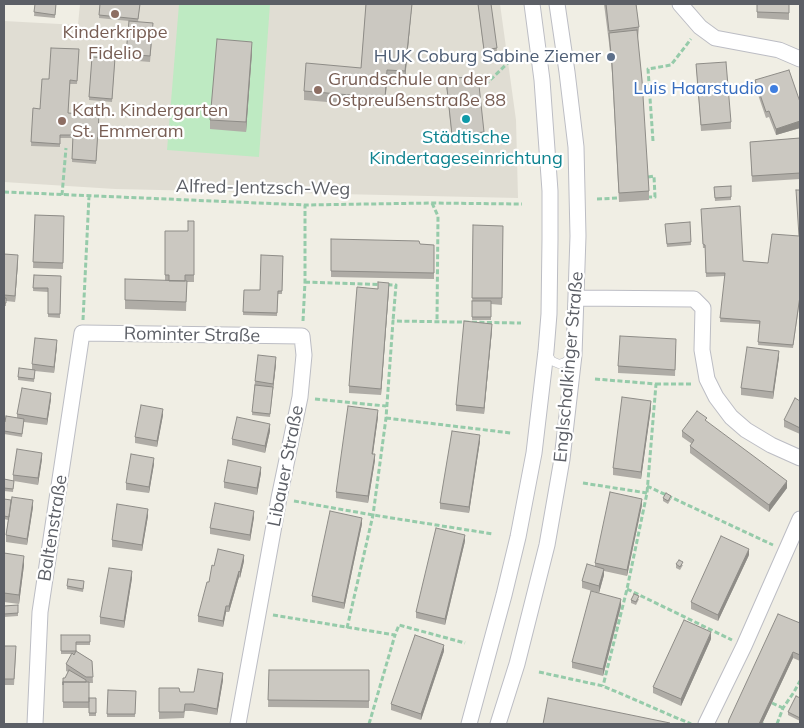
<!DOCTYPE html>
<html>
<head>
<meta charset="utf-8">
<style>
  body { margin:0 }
  #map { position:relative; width:804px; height:728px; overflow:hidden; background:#f0eee4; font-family:Mulish,sans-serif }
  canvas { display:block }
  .frame { position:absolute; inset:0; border:5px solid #5c5f66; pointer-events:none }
</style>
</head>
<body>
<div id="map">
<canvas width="804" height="728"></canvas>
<div class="frame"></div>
</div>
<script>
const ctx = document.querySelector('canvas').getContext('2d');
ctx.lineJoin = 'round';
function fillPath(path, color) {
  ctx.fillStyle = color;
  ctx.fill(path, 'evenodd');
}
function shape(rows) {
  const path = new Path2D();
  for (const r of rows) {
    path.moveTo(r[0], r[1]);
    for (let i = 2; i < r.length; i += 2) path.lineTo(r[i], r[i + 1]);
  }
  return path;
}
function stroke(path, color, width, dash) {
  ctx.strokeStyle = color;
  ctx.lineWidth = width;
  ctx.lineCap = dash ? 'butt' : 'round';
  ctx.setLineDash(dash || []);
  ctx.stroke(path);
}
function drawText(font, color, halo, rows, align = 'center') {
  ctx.font = font + ' Mulish,sans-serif';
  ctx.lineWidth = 4.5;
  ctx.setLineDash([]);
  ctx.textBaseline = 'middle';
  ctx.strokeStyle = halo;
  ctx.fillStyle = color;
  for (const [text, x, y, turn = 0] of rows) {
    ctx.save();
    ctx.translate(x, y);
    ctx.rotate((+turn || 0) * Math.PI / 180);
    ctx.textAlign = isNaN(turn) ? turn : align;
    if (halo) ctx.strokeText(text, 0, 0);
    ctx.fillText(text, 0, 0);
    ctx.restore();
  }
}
fillPath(shape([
  [80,4,500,4,516,120,518,198,115,189,4,182,4,21,78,25]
]), '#e0ddd3');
fillPath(shape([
  [179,4,270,4,259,157,167,150]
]), '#beeac2');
const service = shape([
  [547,353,552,361,559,364,565,362,573,355]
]);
const minor = shape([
  [680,4,700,27,715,38,779,50,800,59],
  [577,298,694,299,703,308,702,350,707,379,716,397,731,417,746,430,771,445,800,458],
  [35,724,40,612,82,333,302,336,304,355,300,397,279,498,238,724],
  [469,724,504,595,518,537,534,453,546,351,549,314,550,239,550,191,542,80,532,4],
  [498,724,517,664,547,545,562,459,574,355,578,236,576,147,567,72,557,4],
  [706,724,744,646,800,519]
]);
stroke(service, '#bcbdc4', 9);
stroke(minor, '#bcbdc4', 17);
stroke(shape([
  [485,85,515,56],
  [653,141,648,69,671,65,691,39],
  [648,177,654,176,655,197,649,197],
  [4,192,305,205,432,203,522,204],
  [62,195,66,148],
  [597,199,618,198],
  [432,203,438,216,437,321],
  [305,282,396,285,393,321],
  [83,320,89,196],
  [303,321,305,282,305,205],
  [595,379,656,384,647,493,627,589,603,686],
  [656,384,693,384],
  [315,399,386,406],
  [386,418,511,433],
  [583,483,647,493],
  [647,486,773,545],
  [294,501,373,515,493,534],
  [627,589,732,640],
  [273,615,395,635,399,625,465,643],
  [347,628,373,515,386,418,393,321,521,323],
  [539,672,603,686,691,724],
  [772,703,783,708],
  [369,724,395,635],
  [762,724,764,724],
  [777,724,783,708,794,692,800,681]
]), '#96cbaa', 3, [5, 2.5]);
stroke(service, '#fff', 8);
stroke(minor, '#fff', 15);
fillPath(shape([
  [35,4,56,4,55,18,34,16],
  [100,4,140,4,138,22,153,29,150,62,126,60,129,21,99,18],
  [366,4,412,4,405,80,387,79,385,107,304,100,304,91,361,68],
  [478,4,491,4,497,51,484,53],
  [604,4,636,4,639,27,638,39,649,191,649,200,619,202,612,73,609,43],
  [789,4,789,20,757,18,757,12],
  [79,49,77,84,70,84,68,113,99,115,96,164,72,162,73,138,60,138,60,147,31,146,33,108,40,109,49,79],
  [252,52,246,132,210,129,210,120],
  [92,57,115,58,112,102,89,100],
  [696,64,731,122,731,129,701,131],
  [755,80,800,102,800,128,776,135,769,117,766,118,755,86],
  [446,83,484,132,484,135,452,138],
  [800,138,800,179,752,182,750,142],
  [731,186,731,200,715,201,714,187],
  [800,190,800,299,793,348,758,345,760,324,720,322,725,276,706,277,705,248,703,248,701,209,743,261,768,263,799,236],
  [35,215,64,216,63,269,33,268],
  [194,221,194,282,187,282,186,311,125,309,125,279,165,281,165,231,188,231],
  [690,222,691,245,667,247,665,224],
  [473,225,503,226,502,305,491,304,491,320,472,320],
  [331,239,434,245,434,279,331,277],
  [4,254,18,262,15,302,6,301,6,306,4,306],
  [283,256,282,294,278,294,277,316,243,315,244,290,260,290],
  [34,275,61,276,60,318,48,317,48,292,33,291],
  [378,289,389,289,381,395,349,393,349,386],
  [492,330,484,414,456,411,456,405],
  [676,345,675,376,618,373,618,366],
  [57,346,54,373,35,371,34,382,18,380,18,377,32,370,32,364],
  [779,357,773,399,741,395,741,388],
  [276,364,270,417,252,415,255,381],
  [51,399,47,425,24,422,22,437,4,434,4,421,17,418,17,414],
  [800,401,800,434,784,427,784,420],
  [651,408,641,479,613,475,613,468],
  [163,415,157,447,135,443,135,437],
  [378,417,373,454,375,460,368,503,336,498,336,492],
  [707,422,787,488,769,512,690,453,690,446,692,444,682,437,682,431],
  [270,431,265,453,232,445,232,439],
  [480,441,469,513,440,509,440,503],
  [42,459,38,485,14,481,13,492,4,491,4,479,13,481,13,475],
  [154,464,149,493,126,490,126,483],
  [261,473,257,495,224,488,224,482],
  [663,498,671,499,668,504,663,501],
  [4,499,33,507,27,545,6,542,6,535,8,520,4,519],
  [642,505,627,576,604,571,604,575,599,593,582,588,582,581,595,567,595,563],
  [148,516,142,551,112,547,112,540],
  [254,517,250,541,210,534,210,528],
  [362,524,344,609,312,602,312,596],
  [465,541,445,625,416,618,416,612],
  [4,553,24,565,19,604,4,602],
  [749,555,718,621,691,609,691,602],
  [244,561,240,578,239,577,229,612,226,612,223,627,198,622,198,616,214,566],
  [676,564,683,565,680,570,676,568],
  [132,578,124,628,100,624,100,617],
  [84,585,83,592,67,589,67,586],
  [639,599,636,605,631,603,631,600],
  [18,605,18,616,4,617,4,606],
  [621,606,603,676,572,668,572,662],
  [800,623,800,661,793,658,762,724,728,724],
  [61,635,90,635,90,645,76,645,76,651,92,661,93,683,89,683,89,698,96,698,96,716,89,716,89,708,63,708,63,678,65,678,68,672,66,671,66,664,72,654,61,654],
  [711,639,681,706,653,693,653,687],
  [4,646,16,653,14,685,4,685],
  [444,651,421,720,391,710,391,704],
  [269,670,369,670,369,708,268,707],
  [223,680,217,715,192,711,185,711,184,718,159,719,159,688,180,692,194,692],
  [108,690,136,691,135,717,107,717],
  [800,698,800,721,788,715,788,712]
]), '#afaca6');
fillPath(shape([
  [412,4,405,80,405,71],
  [252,42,252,52,246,132,246,122],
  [387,70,387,79,385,107,385,98],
  [800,121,800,128,776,135,776,129],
  [18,255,18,262,15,302,15,296],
  [389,283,389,289,381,395,381,389],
  [492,324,492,330,484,414,484,408],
  [57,340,57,346,54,373,54,367],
  [779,351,779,357,773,399,773,392],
  [276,357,276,364,273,390,273,384],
  [51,393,51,399,47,425,47,419],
  [651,401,651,408,641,479,641,472],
  [163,409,163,415,157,447,157,441],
  [378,410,378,417,372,460,372,454],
  [270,424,270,431,265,453,265,446],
  [480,435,480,441,469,513,469,507],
  [42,453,42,459,38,485,38,478],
  [375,454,375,460,368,503,368,496],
  [154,458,154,464,149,493,149,487],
  [261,467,261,473,257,495,257,488],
  [787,481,787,488,769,512,769,505],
  [642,499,642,505,627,576,627,570],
  [33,500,33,507,27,545,27,539],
  [148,509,148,516,142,551,142,545],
  [254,511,254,517,250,541,250,535],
  [362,518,362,524,344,609,344,603],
  [465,535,465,541,445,625,445,619],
  [749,549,749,555,718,621,718,615],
  [244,555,244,561,240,578,240,572],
  [24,556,24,565,19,604,19,595],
  [604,569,604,575,599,593,599,586],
  [132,571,132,578,124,628,124,621],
  [239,571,239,577,229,612,229,606],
  [621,599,621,606,603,676,603,669],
  [226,606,226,612,223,627,223,621],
  [711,632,711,639,681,706,681,699],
  [444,645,444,651,421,720,421,714],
  [793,652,793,658,762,724,759,724],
  [223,673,223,680,217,715,217,709]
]), '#8e8c87');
const building = shape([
  [35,4,56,4,55,15,34,12,35,4],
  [100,4,140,4,138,19,99,15,100,4],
  [366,4,412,4,405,71,387,70,385,98,304,91,306,63,361,68,366,4],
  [478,4,491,4,497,48,484,50,478,4],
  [606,4,636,4,639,27,609,31,606,4],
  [757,4,789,4,789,13,757,12,757,4],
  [129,21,153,23,150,56,126,54,129,21],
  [637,30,642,80,649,191,619,193,612,64,609,33,637,30],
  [217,39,252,42,246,122,210,120,217,39],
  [51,48,79,49,77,81,70,80,68,113,99,115,96,161,72,159,73,135,60,135,60,144,31,142,33,108,40,109,42,79,49,79,51,48],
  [92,57,115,58,112,99,89,97,92,57],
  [726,62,731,122,701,125,696,64,726,62],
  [789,70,800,102,800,121,776,129,769,111,766,112,755,80,789,70],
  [478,76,484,132,452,135,446,79,478,76],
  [800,138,800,173,752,176,750,142,800,138],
  [731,186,731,197,715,198,714,187,731,186],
  [796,190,800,190,800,296,793,345,758,342,760,321,720,318,725,273,706,273,705,245,703,244,701,209,740,206,743,261,768,263,772,234,799,236,796,190],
  [35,215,64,216,63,263,33,262,35,215],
  [188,221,194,221,194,275,185,275,185,281,169,281,169,275,165,275,165,231,188,231,188,221],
  [690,222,691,242,667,244,665,224,690,222],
  [473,225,503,226,502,298,472,298,473,225],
  [331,239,419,241,420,244,434,245,434,273,331,271,331,239],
  [4,254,18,255,15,296,4,295,4,254],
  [261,255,283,256,282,291,278,291,277,313,243,312,244,290,260,290,261,255],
  [34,275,61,276,60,314,48,314,48,288,33,288,34,275],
  [125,279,187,281,186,302,125,300,125,279],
  [378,282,389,283,381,389,349,386,357,287,378,289,378,282],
  [4,298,6,298,6,303,4,303,4,298],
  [472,301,491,301,491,317,472,317,472,301],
  [464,321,492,324,484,408,456,405,464,321],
  [620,336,676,339,675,370,618,366,620,336],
  [35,338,57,340,54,367,32,364,35,338],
  [747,347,779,351,773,392,741,388,747,347],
  [258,355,276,357,273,384,255,381,258,355],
  [19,368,35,370,34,379,18,377,19,368],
  [255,385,273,387,270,414,252,412,255,385],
  [22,388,51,393,47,419,17,414,22,388],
  [622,397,651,401,641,472,613,468,622,397],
  [795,398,800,401,800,428,784,420,795,398],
  [141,405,163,409,157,441,135,437,141,405],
  [348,406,378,410,372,454,375,454,368,496,336,492,348,406],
  [697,411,707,418,705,420,787,481,769,505,690,446,694,440,682,431,697,411],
  [6,416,24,419,22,434,4,431,4,421,5,422,6,416],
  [237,417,270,424,265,446,232,439,237,417],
  [452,431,480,435,469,507,440,503,452,431],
  [17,449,42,453,38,478,13,475,17,449],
  [131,454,154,458,149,487,126,483,131,454],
  [228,460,261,467,257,488,224,482,228,460],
  [4,479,14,481,13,489,4,488,4,479],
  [610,492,642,499,627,570,595,563,610,492],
  [666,493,671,496,668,501,663,498,666,493],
  [12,497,33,500,27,539,6,535,12,497],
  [4,499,11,500,9,517,4,516,4,499],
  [215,503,254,511,250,535,210,528,215,503],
  [117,504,148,509,142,545,112,540,117,504],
  [330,511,362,518,344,603,312,596,330,511],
  [436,528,465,535,445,619,416,612,436,528],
  [721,536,749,549,718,615,691,602,721,536],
  [218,549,244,555,240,572,239,571,229,606,226,606,223,621,198,616,207,582,209,582,212,565,214,566,218,549],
  [4,553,24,556,19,595,4,593,4,553],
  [679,560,683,562,680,567,676,564,679,560],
  [587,564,604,569,599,586,582,581,587,564],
  [109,568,132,571,124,621,100,617,109,568],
  [68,579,84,581,83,589,67,586,68,579],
  [591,591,621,599,603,669,572,662,591,591],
  [634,594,639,596,636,602,631,600,634,594],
  [18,605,18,613,4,614,4,606,18,605],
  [778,614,800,623,800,655,793,652,759,724,728,724,729,720,778,614],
  [684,620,711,632,681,699,653,687,684,620],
  [61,635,90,635,90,642,76,642,76,651,61,651,61,635],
  [415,635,444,645,421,714,391,704,415,635],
  [4,646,16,646,14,679,4,679,4,646],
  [76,651,92,661,93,677,86,677,66,664,72,653,74,655,76,651],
  [198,669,223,673,217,709,192,704,185,704,184,712,159,712,159,688,179,688,180,692,194,692,198,669],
  [69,670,86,680,86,682,63,682,63,685,63,678,65,678,69,670],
  [269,670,369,670,369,701,268,700,269,670],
  [63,682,89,682,89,702,63,702,63,682],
  [108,690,136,691,135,714,107,714,108,690],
  [796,696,800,698,800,718,788,712,796,696],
  [89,698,96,698,96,713,89,713,89,698],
  [548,698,670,723,669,724,543,724,548,698]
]);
fillPath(building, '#cbc8c1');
stroke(building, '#8e8c87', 1);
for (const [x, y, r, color] of [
  [115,14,5,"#8d6e63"],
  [611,57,5,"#5c6f8a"],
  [774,89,5,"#3f7fe0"],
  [318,90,5,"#8d6e63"],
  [466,119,5,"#0f9aa8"],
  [62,121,5,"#8d6e63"]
]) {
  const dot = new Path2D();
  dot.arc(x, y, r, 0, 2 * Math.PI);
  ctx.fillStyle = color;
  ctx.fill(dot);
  stroke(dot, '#fff', 2);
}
drawText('18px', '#785e54', '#fff', [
  ["Kinderkrippe",115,33,"center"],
  ["Fidelio",115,54,"center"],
  ["Grundschule an der",328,80],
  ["Ostpreußenstraße 88",328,101],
  ["Kath. Kindergarten",72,111],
  ["St. Emmeram",72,132]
], 'left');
drawText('18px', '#4e5e75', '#fff', [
  ["HUK Coburg Sabine Ziemer",601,57]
], 'right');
drawText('18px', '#366cbe', '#fff', [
  ["Luis Haarstudio",764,89]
], 'right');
drawText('18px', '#0d838f', '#fff', [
  ["Städtische",466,138],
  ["Kindertageseinrichtung",466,159]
]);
drawText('18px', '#5c5f66', '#fff', [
  ["Alfred-Jentzsch-Weg",263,188,1],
  ["Rominter Straße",192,335,1],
  ["Englschalkinger Straße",569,367,-85],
  ["Libauer Straße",286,466,-79],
  ["Baltenstraße",53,528,-81]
]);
</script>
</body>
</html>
